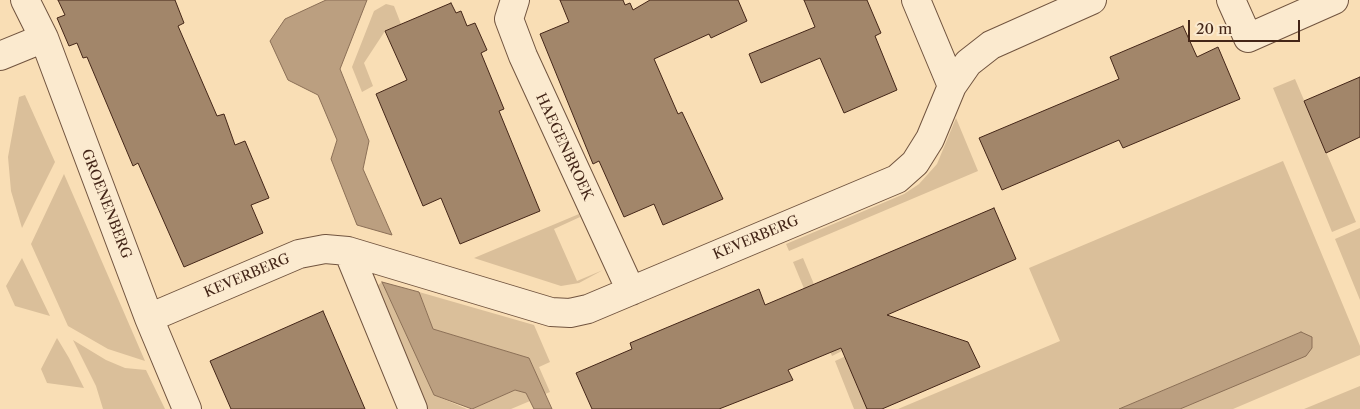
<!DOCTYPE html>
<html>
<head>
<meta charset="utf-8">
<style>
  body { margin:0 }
  #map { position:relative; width:1360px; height:409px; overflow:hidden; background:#f9deb5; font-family:"Libre Caslon Text",serif }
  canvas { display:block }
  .scale { position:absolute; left:1188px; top:20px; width:112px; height:22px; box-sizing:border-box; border:2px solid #442618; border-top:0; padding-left:6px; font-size:15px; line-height:18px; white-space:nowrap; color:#442618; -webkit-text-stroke:4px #fbeacf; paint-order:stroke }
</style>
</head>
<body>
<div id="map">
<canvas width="1360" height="409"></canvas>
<div class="scale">20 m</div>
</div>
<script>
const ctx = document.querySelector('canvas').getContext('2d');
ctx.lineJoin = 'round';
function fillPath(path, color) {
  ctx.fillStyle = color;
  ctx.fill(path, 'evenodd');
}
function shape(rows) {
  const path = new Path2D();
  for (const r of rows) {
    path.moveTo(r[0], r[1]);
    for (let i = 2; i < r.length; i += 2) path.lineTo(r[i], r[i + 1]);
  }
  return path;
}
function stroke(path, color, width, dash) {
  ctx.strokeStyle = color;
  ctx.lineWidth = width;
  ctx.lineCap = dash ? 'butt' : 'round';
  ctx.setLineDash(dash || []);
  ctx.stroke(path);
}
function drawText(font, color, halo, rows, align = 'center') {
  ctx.font = font + ' "Libre Caslon Text",serif';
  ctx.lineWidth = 4;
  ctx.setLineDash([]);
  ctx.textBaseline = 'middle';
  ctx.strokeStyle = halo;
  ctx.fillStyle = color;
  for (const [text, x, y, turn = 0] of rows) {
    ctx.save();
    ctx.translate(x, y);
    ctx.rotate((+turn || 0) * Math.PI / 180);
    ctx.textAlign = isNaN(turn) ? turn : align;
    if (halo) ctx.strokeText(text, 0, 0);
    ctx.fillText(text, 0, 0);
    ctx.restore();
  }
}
fillPath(shape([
  [386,4,394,6,401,24,385,31,364,63,373,86,362,92,352,67,374,11],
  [1295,79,1356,222,1332,232,1273,88],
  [25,95,55,162,22,228,11,191,8,157,19,97],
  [956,118,978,171,789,251,786,244,904,194,919,184,937,164],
  [1283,161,1360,346,1360,355,1233,409,1180,409,1243,381,1301,332,1119,409,898,409,1060,341,1029,268],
  [64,174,145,361,108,349,68,326,31,244],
  [579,214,580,217,554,229,577,281,603,270,579,283,561,286,474,258],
  [1360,228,1360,300,1335,239],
  [22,258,50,316,15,306,6,286],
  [803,258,842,351,832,356,793,262],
  [382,282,434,395,467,409,422,409,371,291],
  [419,292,534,325,550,362,539,367,550,392,545,394,529,358,433,329],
  [57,338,69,358,84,388,47,383,41,369],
  [73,340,106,360,125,368,146,370,165,409,103,409,96,386],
  [846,356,867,409,854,409,835,361],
  [1360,386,1360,409,1304,409],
  [515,390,526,392,530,401,511,409,472,409]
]), '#dabf9a');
const water = shape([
  [326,0,367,0,340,69,369,141,363,169,392,235,357,225,331,159,337,140,318,95,288,80,270,41,285,19,326,0],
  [382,282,419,292,433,329,529,358,552,409,534,409,526,393,515,390,472,409,434,395,382,282],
  [1301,332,1312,337,1312,348,1306,356,1180,409,1119,409,1301,332]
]);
fillPath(water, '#bb9f80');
stroke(water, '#8b6f56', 1);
const building = shape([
  [58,0,175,0,184,23,178,26,217,116,224,114,235,145,245,141,269,198,251,205,263,233,184,267,138,163,133,166,87,57,83,58,77,43,69,46,57,18,65,15,58,0],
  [560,0,623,0,625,5,630,3,633,10,650,0,738,0,747,21,711,38,709,34,654,59,678,114,682,112,723,199,663,225,654,204,624,217,599,161,593,164,540,34,569,22,560,0],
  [804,0,867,0,881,33,875,36,897,90,844,113,820,58,761,83,749,54,815,27,804,0],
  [451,3,456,13,461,11,467,26,475,23,487,50,481,53,504,109,499,111,540,211,460,244,441,198,423,206,376,94,407,80,385,31,451,3],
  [1183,26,1197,57,1218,47,1240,99,1123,148,1119,140,1002,190,979,138,1119,79,1110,57,1183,26],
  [1360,77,1360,137,1326,153,1304,101,1360,77],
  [994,208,1016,259,887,315,968,342,980,367,882,409,867,409,841,348,788,370,793,380,719,409,592,409,576,373,632,349,630,343,759,289,765,305,994,208],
  [323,311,365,409,231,409,210,361,323,311]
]);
fillPath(building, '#a2866a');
stroke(building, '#442618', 1);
const minor = shape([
  [25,0,44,38,149,318,187,409],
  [515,0,509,19,523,56,631,291],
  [916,0,952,86],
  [1231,0,1248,38,1334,0],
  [0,56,44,38],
  [348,251,413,409],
  [149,318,299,254,325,249,348,251,551,312,570,313,588,309,897,179,915,163,930,139,952,86,968,63,991,45,1092,0]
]);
stroke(minor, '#71543f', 30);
stroke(minor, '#fbeacf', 28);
drawText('14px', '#442618', '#fbeacf', [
  ["HAEGENBROEK",564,147,65],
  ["GROENENBERG",106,204,69],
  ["KEVERBERG",756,238,-23],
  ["KEVERBERG",247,276,-23]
]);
</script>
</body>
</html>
